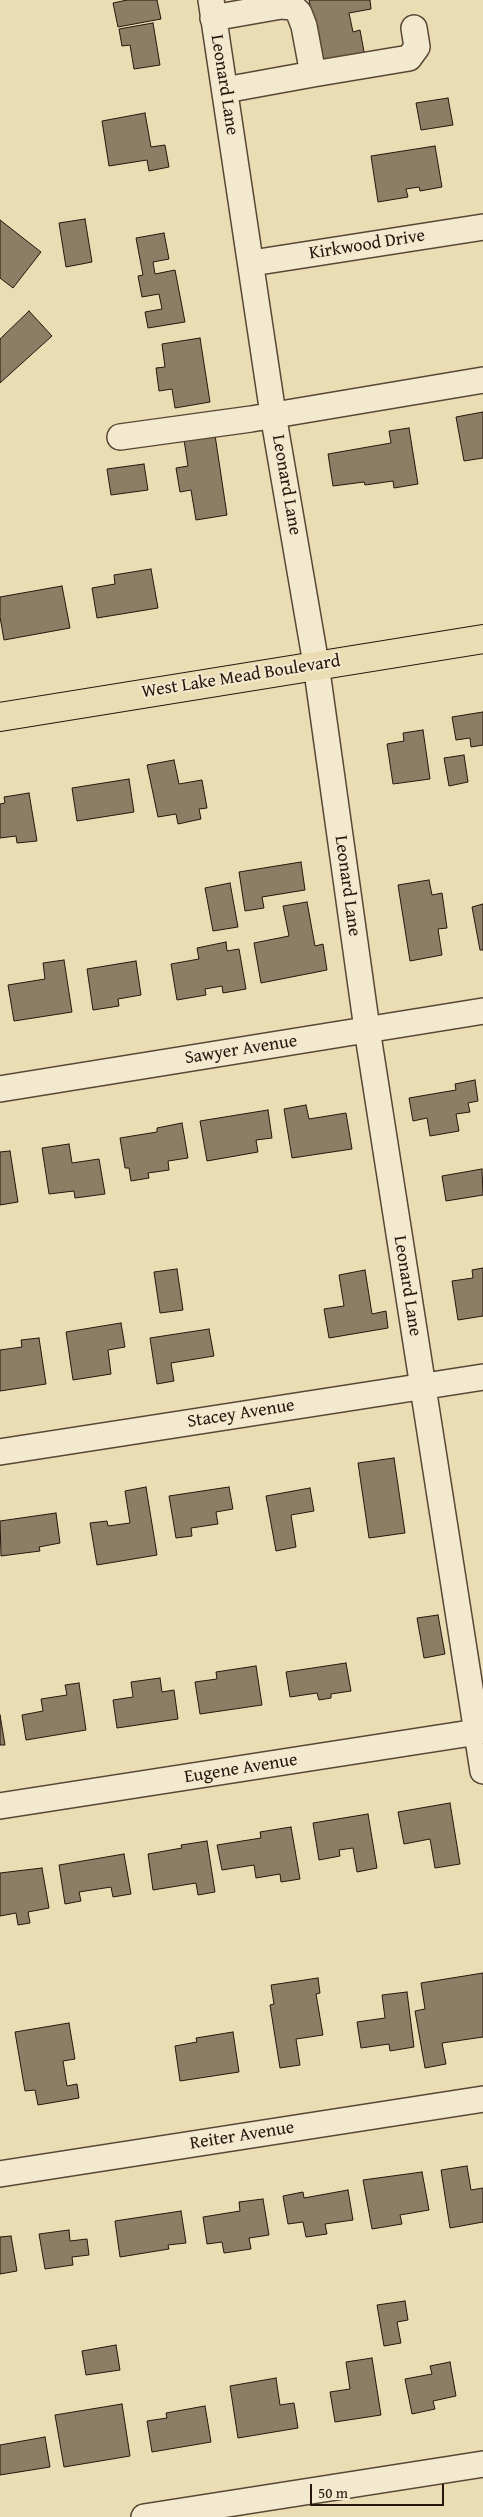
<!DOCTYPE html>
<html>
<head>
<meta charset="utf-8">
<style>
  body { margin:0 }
  #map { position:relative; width:483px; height:2517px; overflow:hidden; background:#ebddb3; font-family:"Gentium Book Plus",serif }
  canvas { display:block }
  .scale { position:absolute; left:310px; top:2484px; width:134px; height:22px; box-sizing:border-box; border:2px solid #27150e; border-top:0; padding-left:6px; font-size:15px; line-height:18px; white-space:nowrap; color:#27150e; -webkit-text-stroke:4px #f2e9ce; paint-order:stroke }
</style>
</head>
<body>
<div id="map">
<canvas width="483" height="2517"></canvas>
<div class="scale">50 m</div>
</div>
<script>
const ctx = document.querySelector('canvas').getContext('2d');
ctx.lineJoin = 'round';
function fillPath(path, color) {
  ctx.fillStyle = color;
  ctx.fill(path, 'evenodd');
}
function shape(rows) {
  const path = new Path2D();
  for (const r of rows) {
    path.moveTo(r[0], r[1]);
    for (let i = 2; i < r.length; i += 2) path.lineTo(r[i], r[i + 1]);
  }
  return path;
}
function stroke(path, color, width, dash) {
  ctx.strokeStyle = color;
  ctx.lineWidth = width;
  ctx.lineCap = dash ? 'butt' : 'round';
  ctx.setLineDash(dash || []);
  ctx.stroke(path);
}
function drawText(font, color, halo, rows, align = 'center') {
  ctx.font = font + ' "Gentium Book Plus",serif';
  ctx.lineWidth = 4;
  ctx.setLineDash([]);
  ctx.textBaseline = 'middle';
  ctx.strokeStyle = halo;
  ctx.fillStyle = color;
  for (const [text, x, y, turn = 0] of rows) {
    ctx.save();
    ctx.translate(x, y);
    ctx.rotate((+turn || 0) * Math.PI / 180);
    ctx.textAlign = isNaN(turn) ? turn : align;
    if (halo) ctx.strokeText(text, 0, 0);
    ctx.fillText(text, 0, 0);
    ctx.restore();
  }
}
const building = shape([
  [127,0,157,0,161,19,118,27,113,3,127,0],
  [309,0,370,0,371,9,349,13,353,32,360,30,365,57,321,65,309,0],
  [153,23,160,65,134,69,130,45,122,46,119,29,153,23],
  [448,98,453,125,421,130,416,103,448,98],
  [145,113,151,147,165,145,169,167,149,171,147,160,109,166,102,121,145,113],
  [435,146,442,187,420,191,419,187,406,189,408,197,378,202,371,156,435,146],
  [85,219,92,262,66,267,59,223,85,219],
  [0,220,41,252,13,288,0,278,0,220],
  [164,233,169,259,153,262,155,274,175,270,185,322,148,328,145,312,162,309,159,294,142,297,138,276,143,275,136,238,164,233],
  [29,311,52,336,0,383,0,339,29,311],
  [200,338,210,402,175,408,172,389,159,391,156,368,165,367,162,344,200,338],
  [483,412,483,458,464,461,456,417,483,412],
  [409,428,418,484,394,488,393,481,365,485,364,482,333,486,328,454,391,443,389,431,409,428],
  [215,435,227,515,196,520,191,490,180,492,176,468,188,466,184,440,215,435],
  [144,464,148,490,111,495,107,469,144,464],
  [151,569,158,608,97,618,92,588,115,584,114,575,151,569],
  [62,586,70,628,4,640,0,617,0,597,62,586],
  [483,712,483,745,471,747,470,738,456,740,452,717,483,712],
  [423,730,430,779,393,784,387,744,404,741,403,733,423,730],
  [464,755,468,782,449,786,444,758,464,755],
  [174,760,179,784,202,780,207,808,199,809,201,819,178,824,176,814,158,817,147,765,174,760],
  [129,779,134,812,77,821,72,788,129,779],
  [29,793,37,841,17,843,16,836,0,838,0,804,5,803,4,797,29,793],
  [301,862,305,890,262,897,264,908,245,911,239,872,301,862],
  [429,880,432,895,442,893,447,928,438,929,442,955,410,961,398,885,429,880],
  [230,883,238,927,213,931,205,888,230,883],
  [307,902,315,946,323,944,327,970,261,983,254,943,289,936,283,906,307,902],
  [483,904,483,950,480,950,472,907,483,904],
  [226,942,227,951,239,949,246,989,223,993,222,986,205,989,206,995,177,1000,171,964,199,959,197,948,226,942],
  [64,960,72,1012,14,1021,8,985,45,979,43,963,64,960],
  [136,961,141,995,118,999,119,1006,93,1010,87,969,136,961],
  [475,1080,478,1101,468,1103,470,1112,456,1114,459,1131,430,1136,427,1118,413,1121,409,1098,456,1090,455,1084,475,1080],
  [306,1105,309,1119,346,1113,352,1149,292,1158,284,1109,306,1105],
  [268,1110,272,1138,256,1140,258,1152,207,1161,200,1121,268,1110],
  [182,1123,188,1158,168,1161,169,1170,148,1173,149,1178,131,1181,129,1168,125,1168,120,1138,157,1132,157,1128,182,1123],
  [69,1144,72,1163,99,1159,105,1194,75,1198,74,1191,49,1194,42,1148,69,1144],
  [10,1151,18,1202,0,1205,0,1152,10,1151],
  [482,1169,483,1195,446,1201,442,1176,482,1169],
  [483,1268,483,1316,458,1320,452,1281,473,1278,472,1270,483,1268],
  [177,1269,183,1310,160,1313,154,1272,177,1269],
  [365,1270,372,1314,386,1311,388,1328,329,1338,324,1309,344,1306,339,1275,365,1270],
  [121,1323,125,1347,108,1350,111,1374,73,1380,66,1332,121,1323],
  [209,1329,214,1356,171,1363,174,1381,157,1384,150,1338,209,1329],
  [39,1338,46,1384,0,1391,0,1350,22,1347,21,1340,39,1338],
  [394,1458,405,1533,369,1538,358,1463,394,1458],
  [146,1487,157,1555,97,1565,90,1523,107,1521,108,1526,130,1523,125,1491,146,1487],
  [229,1487,233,1509,216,1512,218,1524,191,1528,192,1536,176,1538,169,1496,229,1487],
  [310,1488,314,1511,291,1515,296,1547,276,1551,266,1496,310,1488],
  [56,1513,60,1543,39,1547,40,1551,1,1556,0,1521,56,1513],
  [438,1615,445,1654,424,1658,417,1618,438,1615],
  [346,1663,351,1691,331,1694,331,1698,319,1700,317,1693,290,1697,286,1672,346,1663],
  [256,1666,262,1705,200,1714,195,1682,217,1679,216,1672,256,1666],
  [160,1678,162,1692,174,1690,178,1719,117,1728,113,1700,133,1697,131,1682,160,1678],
  [79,1683,86,1730,26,1740,22,1715,43,1711,41,1699,67,1695,65,1685,79,1683],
  [0,1715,5,1745,0,1745,0,1715],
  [450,1803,460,1864,435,1868,430,1839,404,1844,398,1812,450,1803],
  [368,1814,377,1868,357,1872,353,1848,339,1850,340,1856,319,1860,313,1823,368,1814],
  [291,1827,300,1879,281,1882,280,1874,256,1878,254,1865,222,1870,217,1845,261,1838,260,1832,291,1827],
  [207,1841,215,1892,198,1895,196,1883,153,1890,148,1854,182,1848,181,1845,207,1841],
  [124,1854,131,1894,113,1897,111,1887,79,1892,81,1901,65,1904,59,1865,124,1854],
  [42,1868,49,1908,28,1912,30,1923,18,1925,16,1913,0,1916,0,1873,42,1868],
  [483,1973,483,2037,442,2043,446,2064,425,2068,415,2011,425,2009,421,1983,483,1973],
  [318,1978,320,1993,316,1994,323,2035,296,2039,300,2065,280,2068,270,2005,274,2004,271,1985,318,1978],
  [407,1992,414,2047,390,2051,389,2044,361,2048,357,2022,385,2018,382,1995,407,1992],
  [69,2023,75,2059,63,2061,67,2086,77,2084,79,2098,38,2105,35,2090,25,2091,15,2032,69,2023],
  [233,2032,239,2072,180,2081,175,2046,197,2042,196,2038,233,2032],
  [467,2166,471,2190,483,2188,483,2222,450,2228,441,2170,467,2166],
  [422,2172,429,2210,400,2215,402,2224,372,2229,363,2180,422,2172],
  [348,2190,353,2220,325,2224,327,2234,306,2237,303,2222,288,2224,283,2196,303,2192,304,2198,348,2190],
  [263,2199,269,2235,249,2238,251,2249,224,2253,222,2242,207,2244,203,2217,240,2211,239,2202,263,2199],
  [181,2211,186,2243,168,2245,169,2249,120,2257,115,2221,181,2211],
  [69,2230,70,2241,87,2239,89,2255,72,2257,73,2265,45,2269,39,2234,69,2230],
  [11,2236,17,2271,0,2274,0,2237,11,2236],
  [405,2301,408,2320,397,2322,401,2343,384,2346,377,2305,405,2301],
  [116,2345,120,2370,86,2375,82,2351,116,2345],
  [372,2358,381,2415,335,2422,330,2392,350,2389,346,2362,372,2358],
  [450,2362,456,2396,433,2401,435,2409,412,2414,405,2379,432,2374,430,2366,450,2362],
  [276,2378,280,2405,294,2403,298,2428,238,2438,230,2386,276,2378],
  [122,2404,130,2456,64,2467,55,2415,122,2404],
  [205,2406,211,2442,152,2452,147,2421,167,2418,166,2413,205,2406],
  [45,2437,50,2467,0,2475,0,2445,45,2437]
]);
fillPath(building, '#8d7d64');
stroke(building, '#27150e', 1);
const minor = shape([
  [211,0,273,414,316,664,367,1029,483,1771],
  [213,18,281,6,293,7,299,13,304,26,313,74,225,90],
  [313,74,409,58,417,47,414,28],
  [252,263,483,227],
  [120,437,251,419,483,380],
  [0,1089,483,1011],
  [0,1452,483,1377],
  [0,1806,483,1731],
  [0,2174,483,2099],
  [144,2517,483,2464]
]);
const major = shape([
  [0,717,483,639]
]);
stroke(minor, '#584737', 28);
stroke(major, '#27150e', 30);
stroke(minor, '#f2e9ce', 25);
stroke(major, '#ebddb3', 28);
drawText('18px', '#27150e', '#f2e9ce', [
  ["Leonard Lane",224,85,81],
  ["Kirkwood Drive",367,245,-9],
  ["Leonard Lane",286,485,80],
  ["West Lake Mead Boulevard",241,677,-9],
  ["Leonard Lane",347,886,82],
  ["Sawyer Avenue",241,1050,-9],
  ["Leonard Lane",407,1286,81],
  ["Stacey Avenue",241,1414,-9],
  ["Eugene Avenue",241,1769,-9],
  ["Reiter Avenue",242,2136,-9]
]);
</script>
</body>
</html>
